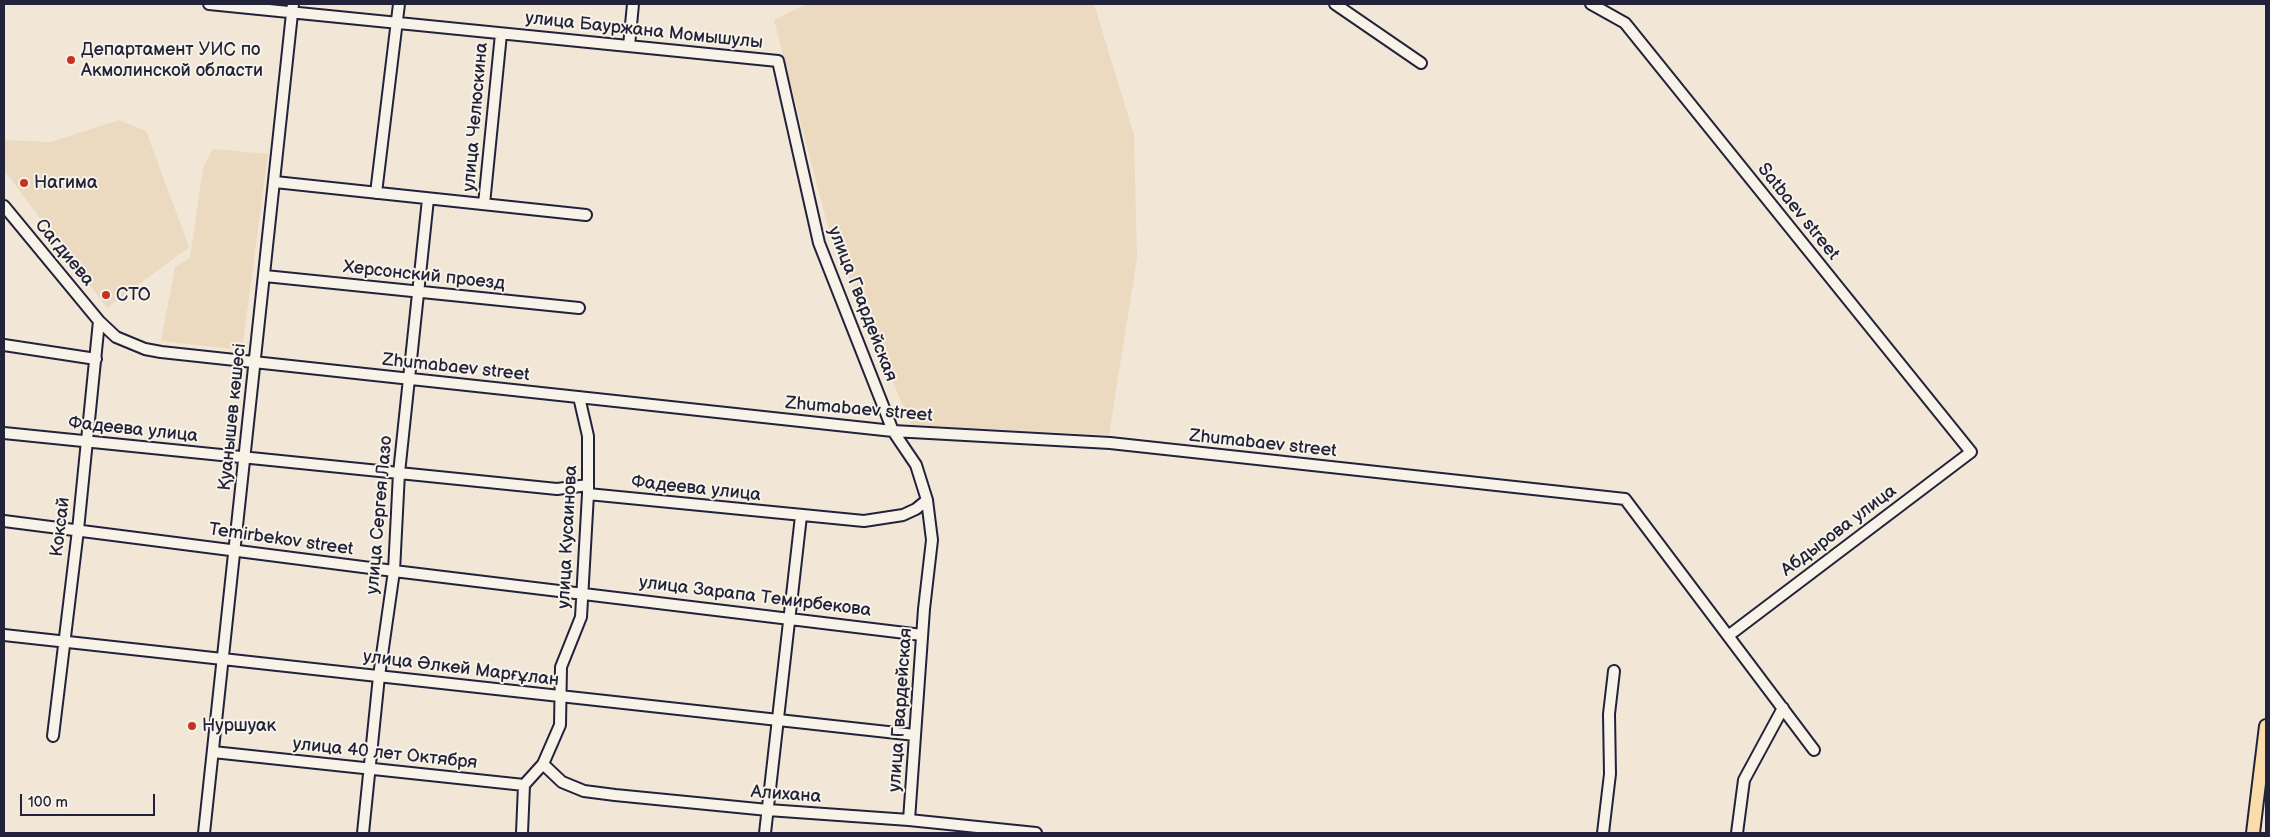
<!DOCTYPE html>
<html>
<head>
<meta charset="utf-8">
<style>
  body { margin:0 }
  #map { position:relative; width:2270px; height:837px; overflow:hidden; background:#f2e7d6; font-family:"Balsamiq Sans",sans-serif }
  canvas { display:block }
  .frame { position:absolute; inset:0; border:5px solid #22223b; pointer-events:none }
  .scale { position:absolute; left:20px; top:794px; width:135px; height:22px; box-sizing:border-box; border:2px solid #22223b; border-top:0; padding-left:6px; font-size:15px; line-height:18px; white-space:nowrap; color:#22223b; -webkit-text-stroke:4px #f7f3e8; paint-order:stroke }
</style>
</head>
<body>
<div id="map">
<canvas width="2270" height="837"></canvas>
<div class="frame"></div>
<div class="scale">100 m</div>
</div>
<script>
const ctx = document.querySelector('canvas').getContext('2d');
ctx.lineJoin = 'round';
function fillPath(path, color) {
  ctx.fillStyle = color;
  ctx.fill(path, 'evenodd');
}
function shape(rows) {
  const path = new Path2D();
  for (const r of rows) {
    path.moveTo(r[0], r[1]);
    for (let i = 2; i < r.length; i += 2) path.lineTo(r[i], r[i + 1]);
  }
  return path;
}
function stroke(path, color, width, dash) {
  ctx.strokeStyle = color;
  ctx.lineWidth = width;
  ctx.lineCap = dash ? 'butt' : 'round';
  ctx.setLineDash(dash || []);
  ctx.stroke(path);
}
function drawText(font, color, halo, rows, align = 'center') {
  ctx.font = font + ' "Balsamiq Sans",sans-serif';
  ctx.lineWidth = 4;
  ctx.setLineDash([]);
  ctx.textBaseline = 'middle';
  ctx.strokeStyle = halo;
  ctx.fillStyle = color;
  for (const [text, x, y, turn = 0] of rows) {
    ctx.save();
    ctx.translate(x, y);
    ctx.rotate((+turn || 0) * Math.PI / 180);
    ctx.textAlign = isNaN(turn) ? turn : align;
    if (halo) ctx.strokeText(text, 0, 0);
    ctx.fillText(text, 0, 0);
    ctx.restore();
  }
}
fillPath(shape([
  [806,4,1094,4,1134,135,1137,258,1109,435,911,425,828,227,774,20],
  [119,120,146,131,189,247,107,308,4,170,4,140,51,142],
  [213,149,268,154,242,350,161,341,175,267,190,258,203,168]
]), '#ebd9c0');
const minor = shape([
  [209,4,778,61,819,243,893,431,916,465,927,500,932,540,924,609,909,820],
  [1335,4,1421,63],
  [1591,4,1625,23,1971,452,1728,636],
  [629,46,633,4],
  [275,182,586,215],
  [376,193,399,4],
  [484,204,501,34],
  [4,206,99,321,116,337,145,349,161,352,893,431,1110,443,1625,499,1814,750],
  [265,276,579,308],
  [4,345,96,359],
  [4,433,557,489,588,485],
  [588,494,864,521,903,515,916,509,927,500],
  [4,521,394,571,922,635],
  [4,635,915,735],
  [53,736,78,530,99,321],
  [213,752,524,785],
  [543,764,562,782,584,791,615,795,768,810,909,820,1036,833],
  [524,785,543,764,560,725,561,667,581,617,588,494,588,436,579,397],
  [204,833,293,4],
  [363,833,379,676,394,571,399,473,428,199],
  [522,833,524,785],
  [765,833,801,516],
  [1603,833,1610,774,1609,714,1614,671],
  [1737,833,1744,780,1783,708]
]);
const major = shape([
  [2253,833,2266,726]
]);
stroke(minor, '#22223b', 14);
stroke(major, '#22223b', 16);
stroke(minor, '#f7f3e8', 10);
stroke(major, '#fbddab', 12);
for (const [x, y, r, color] of [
  [71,60,5,"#c8321e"],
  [24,183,5,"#c8321e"],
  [106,295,5,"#c8321e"],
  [192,726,5,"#c8321e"]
]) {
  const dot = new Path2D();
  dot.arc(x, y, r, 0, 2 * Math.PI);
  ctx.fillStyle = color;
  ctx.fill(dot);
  stroke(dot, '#f7f3e8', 2);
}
drawText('18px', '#22223b', '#f7f3e8', [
  ["улица Бауржана Момышулы",644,31,6],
  ["улица Челюскина",476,117,-85],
  ["Satbaev street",1798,212,51],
  ["Сагдиева",64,253,50],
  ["Херсонский проезд",424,276,6],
  ["улица Гвардейская",862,304,69],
  ["Zhumabaev street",456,368,6],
  ["Zhumabaev street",859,410,5],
  ["Қуанышев көшесі",233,417,-84],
  ["Фадеева улица",133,430,6],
  ["Zhumabaev street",1263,444,6],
  ["Фадеева улица",696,489,6],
  ["улица Сергея Лазо",380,515,-85],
  ["Коксай",61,527,-83],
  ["Абдырова улица",1839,531,-37],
  ["улица Кусаинова",568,537,-87],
  ["Temirbekov street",281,540,8],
  ["улица Зарапа Темирбекова",755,597,7],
  ["улица Әлкей Марғұлан",461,669,7],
  ["улица Гвардейская",901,710,-86],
  ["улица 40 лет Октября",385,754,6],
  ["Алихана",786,795,4]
]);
drawText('18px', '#22223b', '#f7f3e8', [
  ["Департамент УИС по",81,50],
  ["Акмолинской области",81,71],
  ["Нагима",34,183],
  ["СТО",116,295],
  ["Нуршуак",202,726]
], 'left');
</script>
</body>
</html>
